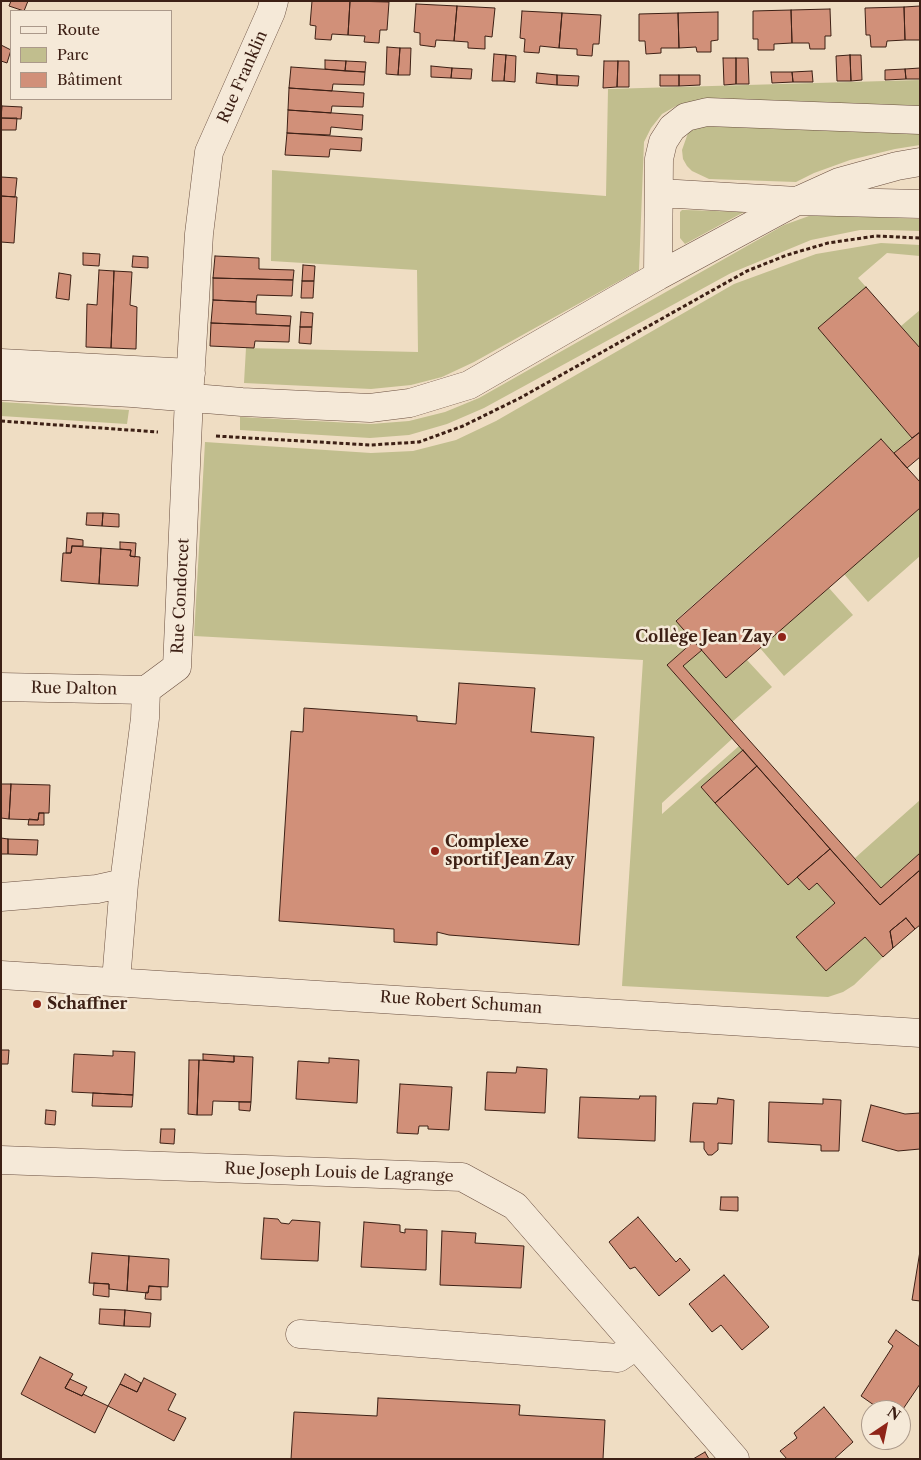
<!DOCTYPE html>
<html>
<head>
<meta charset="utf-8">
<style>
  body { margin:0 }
  #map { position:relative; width:921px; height:1460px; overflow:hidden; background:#efddc3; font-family:"Libre Caslon Text",serif }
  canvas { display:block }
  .frame { position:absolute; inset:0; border:2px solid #3d2015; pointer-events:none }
  .legend { position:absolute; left:10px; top:10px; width:162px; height:90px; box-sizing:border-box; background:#f5e9d8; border:1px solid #ab998a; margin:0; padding:6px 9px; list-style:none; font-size:15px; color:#3d2015 }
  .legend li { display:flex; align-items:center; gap:10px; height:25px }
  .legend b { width:25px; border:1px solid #ab998a }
  .north { position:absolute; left:861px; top:1400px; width:50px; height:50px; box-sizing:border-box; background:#f5e9d8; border:1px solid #ab998a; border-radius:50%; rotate:34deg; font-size:14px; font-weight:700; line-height:20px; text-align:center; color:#3d2015 }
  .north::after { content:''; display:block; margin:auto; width:18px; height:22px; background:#8f2418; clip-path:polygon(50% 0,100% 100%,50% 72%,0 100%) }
</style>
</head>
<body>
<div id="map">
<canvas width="921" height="1460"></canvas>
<div class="frame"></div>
<ul class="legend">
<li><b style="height:6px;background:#f5e9d8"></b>Route</li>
<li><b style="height:14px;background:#c1be8e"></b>Parc</li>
<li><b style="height:14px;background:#d19079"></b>Bâtiment</li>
</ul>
<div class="north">N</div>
</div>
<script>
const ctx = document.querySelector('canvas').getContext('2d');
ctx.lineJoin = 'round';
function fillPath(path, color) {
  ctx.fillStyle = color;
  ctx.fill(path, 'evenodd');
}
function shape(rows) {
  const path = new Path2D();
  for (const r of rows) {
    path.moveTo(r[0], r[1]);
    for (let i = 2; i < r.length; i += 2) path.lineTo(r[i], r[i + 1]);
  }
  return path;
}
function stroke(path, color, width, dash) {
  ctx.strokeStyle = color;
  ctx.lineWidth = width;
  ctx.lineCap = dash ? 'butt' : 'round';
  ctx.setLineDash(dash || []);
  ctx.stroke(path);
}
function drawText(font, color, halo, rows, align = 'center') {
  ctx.font = font + ' "Libre Caslon Text",serif';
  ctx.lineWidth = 5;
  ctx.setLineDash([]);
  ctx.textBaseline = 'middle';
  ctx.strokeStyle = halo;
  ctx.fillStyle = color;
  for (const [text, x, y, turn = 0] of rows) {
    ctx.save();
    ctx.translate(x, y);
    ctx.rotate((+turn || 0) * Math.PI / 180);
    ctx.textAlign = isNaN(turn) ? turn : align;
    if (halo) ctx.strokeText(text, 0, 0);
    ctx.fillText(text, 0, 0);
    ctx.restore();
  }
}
fillPath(shape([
  [920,80,920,108,694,102,676,106,662,114,651,128,644,142,639,270,474,362,442,377,411,385,371,389,244,383,246,348,418,352,417,270,271,261,272,170,606,196,608,89],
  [702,123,920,130,920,145,895,149,850,160,814,173,796,182,709,179,692,171,687,166,683,159,682,150,688,133,696,126],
  [682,210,686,210,744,212,685,244,680,238,680,212],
  [832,215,920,219,920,231,887,230,860,230,811,240,731,273,484,408,447,424,409,435,370,438,240,430,240,417,371,424,409,421,445,412,479,398,784,225,809,216],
  [881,243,920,245,920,256,887,253,858,278,866,287,818,328,912,438,894,453,881,439,676,620,694,641,667,665,733,738,662,803,662,814,739,746,743,750,701,787,788,885,797,877,809,890,817,883,835,903,796,937,826,971,865,937,883,957,854,985,843,992,828,997,622,986,643,660,194,636,205,442,371,453,413,451,456,440,496,421,734,284,816,254],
  [920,310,920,348,901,326],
  [1,402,129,410,127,424,1,416],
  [920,508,920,556,868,602,844,574],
  [829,588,853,615,784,676,760,648],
  [702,650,726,678,747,660,772,687,732,722,683,666],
  [920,800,920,853,881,888,855,858]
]), '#c1be8e');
const building = shape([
  [11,1,28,1,24,11,9,6,11,1],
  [312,1,350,1,348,35,332,34,331,40,315,39,316,26,310,25,312,1],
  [350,1,389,2,387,30,380,30,379,43,364,42,365,36,348,35,350,1],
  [416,4,457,6,454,41,436,40,435,47,420,45,420,33,414,32,416,4],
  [457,6,495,8,492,37,485,36,485,49,468,48,468,42,454,41,457,6],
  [920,6,920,40,905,40,904,7,920,6],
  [904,7,905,40,887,41,886,47,871,47,870,35,866,35,865,8,904,7],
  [830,9,831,36,825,36,825,49,810,49,809,43,792,43,791,10,830,9],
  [791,10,792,43,774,44,774,50,758,50,758,39,753,39,753,11,791,10],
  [522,11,562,13,559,48,540,46,539,53,524,52,525,39,520,38,522,11],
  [718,12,718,40,711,41,711,52,697,52,696,47,679,48,678,13,718,12],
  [562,13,601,15,599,44,593,44,592,56,577,55,577,49,559,48,562,13],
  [678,13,679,48,661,48,661,53,646,54,645,41,639,41,639,14,678,13],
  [1,45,11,50,7,63,1,61,1,45],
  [387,47,400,48,398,75,386,74,387,47],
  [400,48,411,48,410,75,398,75,400,48],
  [494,54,506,55,504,81,492,81,494,54],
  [506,55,516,56,515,82,504,81,506,55],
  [850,55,861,55,862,80,851,81,850,55],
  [850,55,851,81,837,81,836,56,850,55],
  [723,58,736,58,736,84,724,85,723,58],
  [736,58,748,58,749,84,736,84,736,58],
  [325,60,346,61,345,71,325,69,325,60],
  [346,61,366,62,365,72,345,71,346,61],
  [604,61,618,61,617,87,603,88,604,61],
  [618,61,629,61,629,87,617,87,618,61],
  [431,66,452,68,451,78,431,77,431,66],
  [291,67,365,72,364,85,333,84,332,91,289,88,291,67],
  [452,68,472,69,471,79,451,78,452,68],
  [920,68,920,79,906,79,905,69,920,68],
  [905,69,906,79,885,80,885,70,905,69],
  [812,71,813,82,793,82,792,72,812,71],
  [771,72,792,72,793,82,772,83,771,72],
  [537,73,557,75,557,85,536,83,537,73],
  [557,75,579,76,578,86,557,85,557,75],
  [660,75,679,75,679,86,660,86,660,75],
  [679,75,700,75,700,85,679,86,679,75],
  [289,88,364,93,363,107,332,106,331,113,288,110,289,88],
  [2,106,22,107,21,119,1,118,2,106],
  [288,110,363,115,362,130,331,127,330,135,287,133,288,110],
  [1,118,17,118,16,130,1,130,1,118],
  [287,133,362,138,361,151,330,149,329,157,285,155,287,133],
  [1,177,17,178,15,197,1,196,1,177],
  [1,196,17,197,14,243,1,242,1,196],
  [83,253,100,254,99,266,83,265,83,253],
  [133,256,148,257,148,268,132,267,133,256],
  [215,256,259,258,259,269,294,270,293,280,213,278,215,256],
  [303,265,315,266,314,281,302,281,303,265],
  [99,270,114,271,111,348,86,347,87,304,97,305,99,270],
  [114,271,132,272,130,305,137,307,136,349,111,348,114,271],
  [59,273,71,275,69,300,56,298,59,273],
  [213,278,293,280,292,296,257,295,256,302,213,300,213,278],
  [302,281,314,281,313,298,301,298,302,281],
  [866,287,920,348,920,432,912,438,818,328,866,287],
  [213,300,256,302,256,314,291,316,290,326,211,323,213,300],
  [301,312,313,313,312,327,300,327,301,312],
  [211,323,290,326,289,342,255,341,254,348,210,346,211,323],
  [300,327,312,327,311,344,299,343,300,327],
  [920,432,920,457,907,468,894,453,920,432],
  [881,439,920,482,920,508,726,678,676,621,881,439],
  [87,513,103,513,102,526,86,525,87,513],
  [103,513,119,514,119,527,102,526,103,513],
  [67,538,83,540,83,546,72,546,71,553,66,553,67,538],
  [120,542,136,543,135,557,130,556,131,550,120,549,120,542],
  [72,546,101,548,99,584,61,581,63,553,71,553,72,546],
  [101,548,131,550,130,556,140,557,138,586,99,584,101,548],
  [694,641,702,650,683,666,881,888,920,853,920,870,880,905,667,665,694,641],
  [459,683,535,688,531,732,594,737,579,945,449,935,437,932,437,945,394,942,394,929,279,921,291,731,303,732,304,708,417,716,417,721,456,724,459,683],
  [743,750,757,766,715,803,701,787,743,750],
  [757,766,830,849,788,885,715,803,757,766],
  [1,784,11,784,9,819,1,818,1,784],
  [11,784,50,785,49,813,39,813,38,820,9,819,11,784],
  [39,813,44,813,44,825,28,825,29,819,38,820,39,813],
  [1,838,8,839,8,854,1,854,1,838],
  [8,839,38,840,37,855,8,854,8,839],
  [830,849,880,905,920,870,920,925,915,929,906,918,890,931,893,948,883,957,865,937,826,971,796,937,835,903,817,883,809,890,797,877,830,849],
  [906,918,915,929,893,948,890,931,906,918],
  [1,1050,9,1050,8,1064,1,1064,1,1050],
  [113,1051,135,1052,133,1095,72,1092,74,1054,113,1056,113,1051],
  [203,1054,234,1056,234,1062,203,1060,203,1054],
  [234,1056,253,1057,251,1102,213,1101,212,1115,197,1115,199,1060,234,1062,234,1056],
  [329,1058,359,1060,357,1103,296,1099,298,1061,329,1063,329,1058],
  [189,1060,199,1060,197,1115,188,1114,189,1060],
  [517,1067,547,1069,545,1113,485,1110,487,1072,516,1073,517,1067],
  [400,1084,452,1087,449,1130,428,1129,428,1126,419,1126,418,1134,397,1133,400,1084],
  [93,1093,133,1095,132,1107,92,1106,93,1093],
  [640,1096,656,1096,655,1141,578,1138,580,1097,639,1099,640,1096],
  [718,1098,734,1100,732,1144,718,1143,718,1150,712,1155,708,1155,704,1149,704,1142,690,1142,693,1103,717,1104,718,1098],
  [823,1099,841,1100,839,1151,821,1151,821,1145,768,1142,769,1102,823,1104,823,1099],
  [239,1102,251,1102,250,1111,239,1110,239,1102],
  [871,1105,905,1114,920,1113,920,1149,898,1151,862,1141,871,1105],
  [46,1110,56,1111,55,1125,45,1124,46,1110],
  [161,1129,175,1129,174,1144,160,1143,161,1129],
  [721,1197,738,1197,738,1211,720,1210,721,1197],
  [638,1217,676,1262,680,1258,690,1270,659,1296,635,1267,630,1269,609,1242,638,1217],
  [264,1218,278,1219,281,1223,289,1224,292,1220,320,1222,318,1261,261,1259,264,1218],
  [364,1222,400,1225,400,1232,405,1233,405,1229,427,1230,426,1270,361,1267,364,1222],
  [442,1231,476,1233,475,1243,524,1246,521,1288,440,1285,442,1231],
  [920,1251,920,1301,912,1300,920,1251],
  [92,1253,129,1256,127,1291,109,1289,109,1284,89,1283,92,1253],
  [129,1256,169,1259,168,1287,149,1286,148,1293,127,1291,129,1256],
  [724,1275,769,1327,742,1350,721,1325,712,1332,689,1304,724,1275],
  [94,1283,109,1284,109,1297,93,1295,94,1283],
  [149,1286,161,1287,161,1300,145,1299,146,1292,148,1293,149,1286],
  [100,1309,125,1310,124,1326,99,1324,100,1309],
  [125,1310,151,1313,150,1327,124,1326,125,1310],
  [896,1330,920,1347,920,1384,901,1412,901,1410,881,1410,861,1396,893,1346,888,1342,896,1330],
  [40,1357,73,1374,65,1388,82,1396,83,1394,108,1406,95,1433,21,1394,40,1357],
  [125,1374,141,1383,137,1392,120,1384,125,1374],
  [144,1378,176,1394,168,1410,186,1418,174,1441,108,1406,120,1384,137,1392,144,1378],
  [70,1379,87,1387,82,1396,65,1388,70,1379],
  [378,1398,520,1405,519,1415,605,1420,603,1459,291,1459,294,1412,377,1416,378,1398],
  [824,1407,853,1442,834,1459,787,1459,780,1451,797,1438,794,1433,824,1407],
  [705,1452,709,1459,693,1459,705,1452]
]);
fillPath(building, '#d19079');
stroke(building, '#3d2015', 1);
const minor = shape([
  [660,193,797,201,920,204],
  [658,276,659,159,663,142,672,128,686,117,707,112,920,120],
  [1,363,191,373],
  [1,386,132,393,242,402,370,408,410,403,469,385,658,276,797,201,839,182,897,166,920,162],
  [1,687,146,690],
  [1,897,97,889,124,883],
  [1,975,920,1033],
  [116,981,124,883,145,718,146,690,177,667,189,398,199,234,209,152,271,12,274,1],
  [1,1160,462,1177,515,1206,735,1459],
  [300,1334,618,1358,636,1346]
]);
stroke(minor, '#6a4f40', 29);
stroke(shape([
  [1,421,158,432],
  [216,436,370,445,419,442,463,426,520,398,747,271,787,255,828,243,876,236,920,238]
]), '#3d2015', 3, [4, 2.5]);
stroke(minor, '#f5e9d8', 28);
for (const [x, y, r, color] of [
  [782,637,5,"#8f2418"],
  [435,851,5,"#8f2418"],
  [37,1004,5,"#8f2418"]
]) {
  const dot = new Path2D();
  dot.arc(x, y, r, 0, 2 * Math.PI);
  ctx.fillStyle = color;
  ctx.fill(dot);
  stroke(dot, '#f5e9d8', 2);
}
drawText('16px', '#3d2015', '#f5e9d8', [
  ["Rue Franklin",243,77,-66],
  ["Rue Condorcet",181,596,-87],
  ["Rue Dalton",74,689,1],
  ["Rue Robert Schuman",461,1003,4],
  ["Rue Joseph Louis de Lagrange",339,1173,2]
]);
drawText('bold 16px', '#3d2015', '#f5e9d8', [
  ["Collège Jean Zay",772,637,"right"],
  ["Complexe",445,842],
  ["sportif Jean Zay",445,860],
  ["Schaffner",47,1004]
], 'left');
</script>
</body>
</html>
